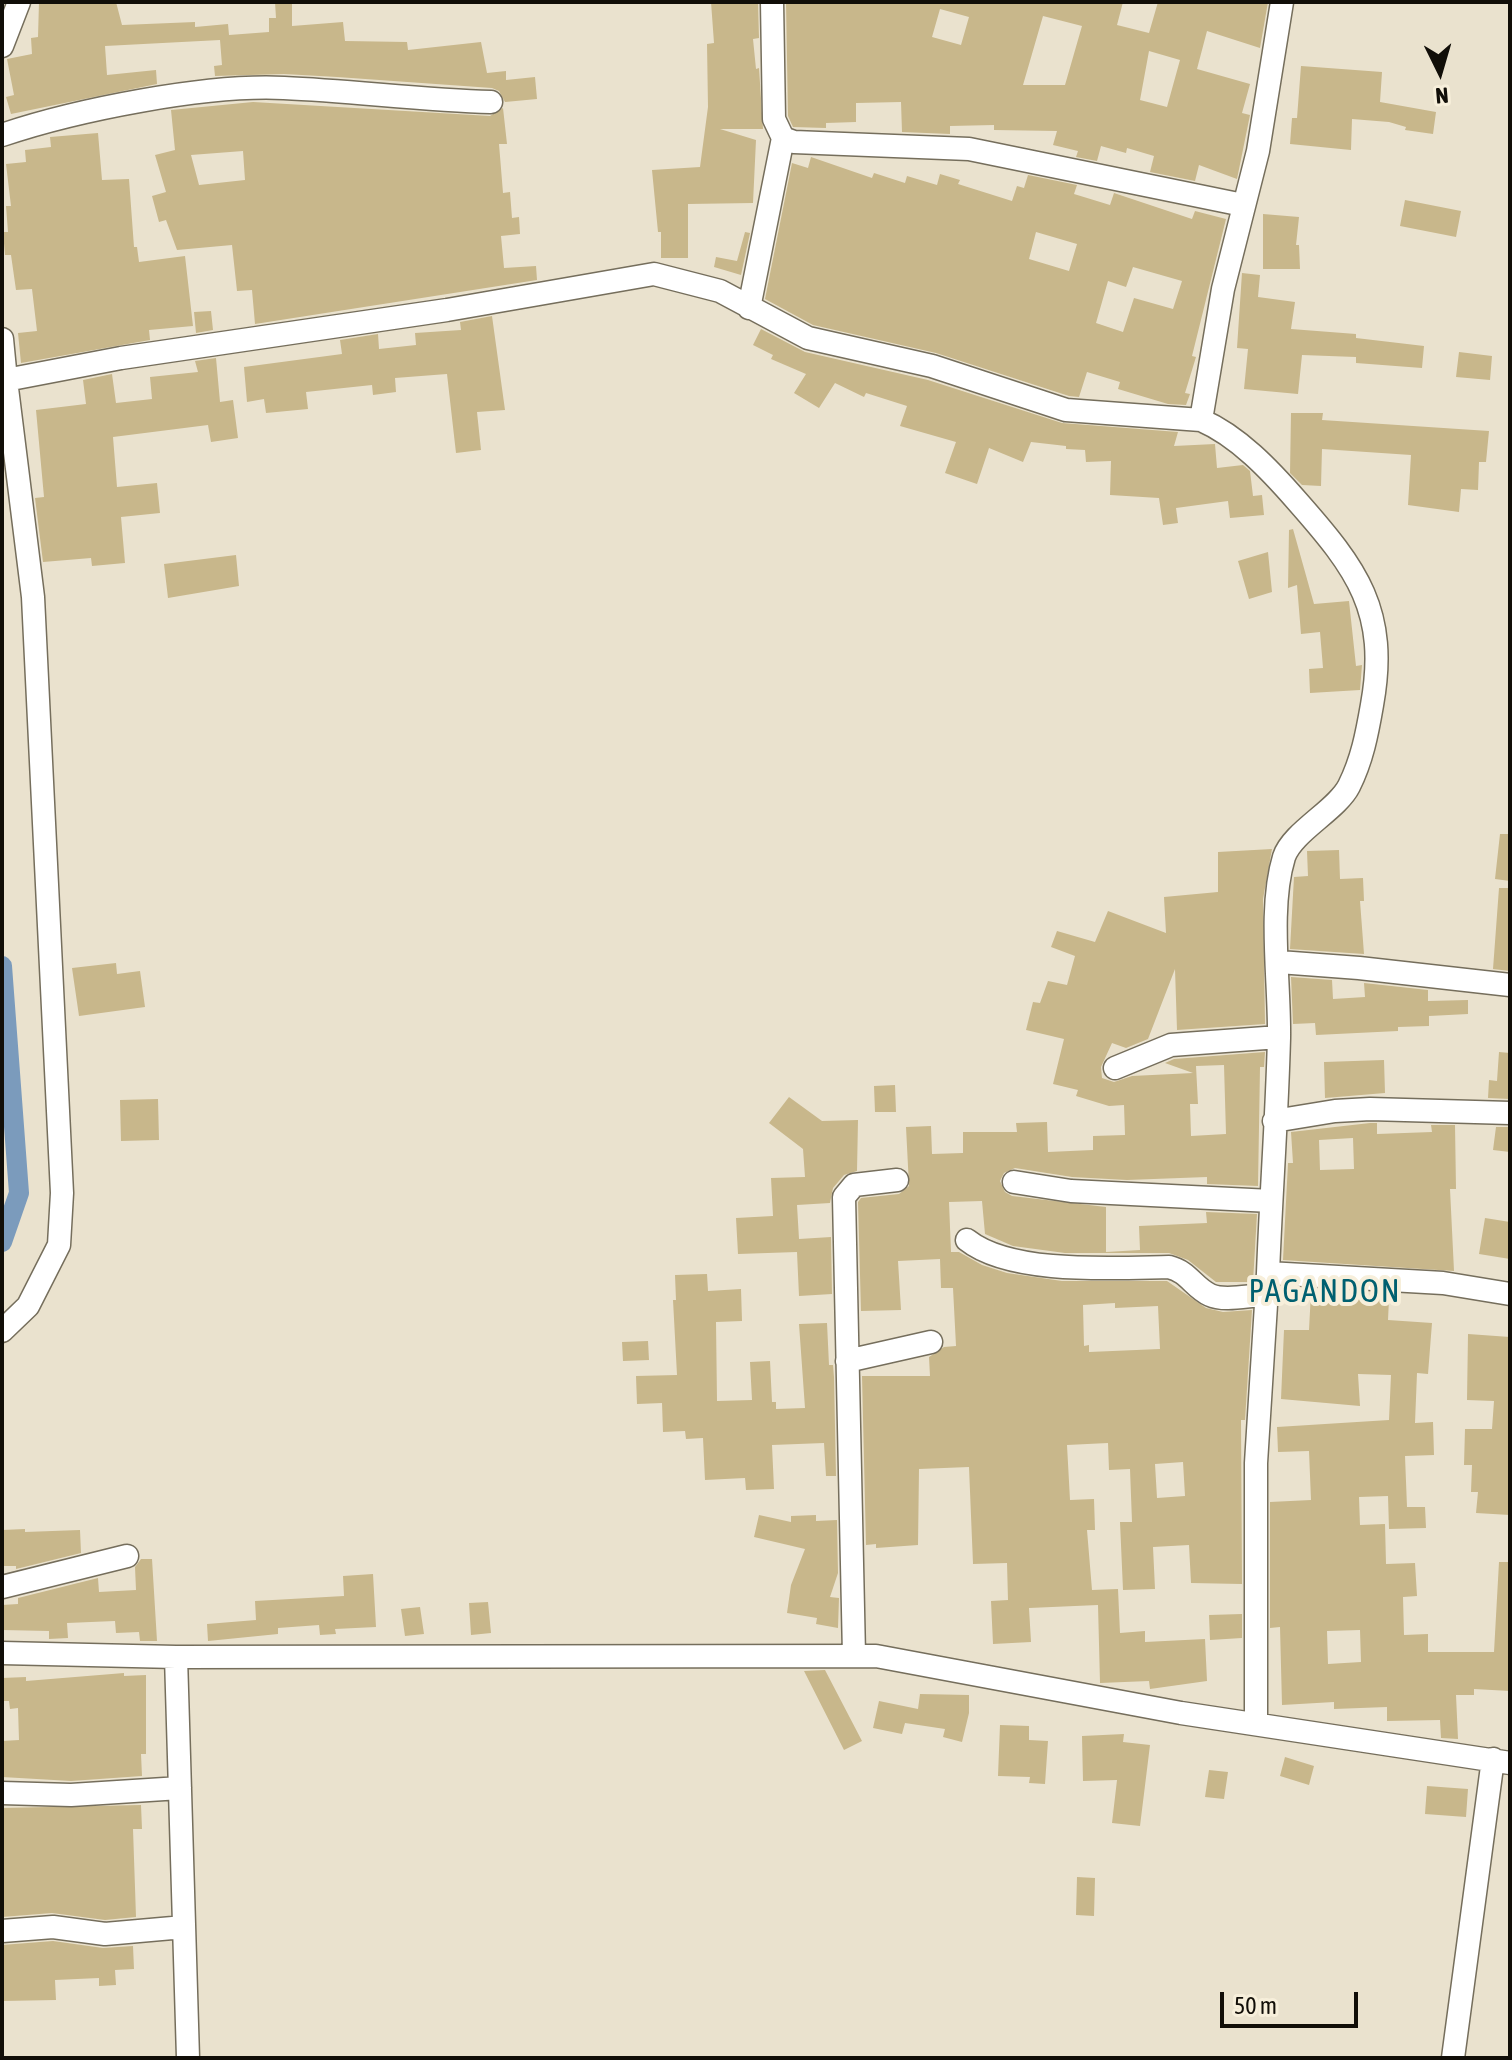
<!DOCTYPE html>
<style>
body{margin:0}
#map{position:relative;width:1512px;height:2060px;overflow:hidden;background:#eae2ce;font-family:"Asap Condensed",sans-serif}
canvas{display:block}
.frame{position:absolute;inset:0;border:4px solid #110e08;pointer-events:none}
.north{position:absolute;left:1400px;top:32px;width:80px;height:80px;-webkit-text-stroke:6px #f7efdb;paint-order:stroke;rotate:175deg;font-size:22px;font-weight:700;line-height:32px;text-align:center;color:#110e08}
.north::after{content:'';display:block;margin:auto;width:28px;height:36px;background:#110e08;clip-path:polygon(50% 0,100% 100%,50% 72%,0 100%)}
.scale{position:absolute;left:1220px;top:1992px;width:138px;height:36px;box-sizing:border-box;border:4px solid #110e08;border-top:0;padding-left:10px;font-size:24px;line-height:28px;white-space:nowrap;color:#110e08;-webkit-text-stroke:6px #f7efdb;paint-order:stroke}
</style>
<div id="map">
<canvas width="1512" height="2060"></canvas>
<div class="frame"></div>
<div class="north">N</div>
<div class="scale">50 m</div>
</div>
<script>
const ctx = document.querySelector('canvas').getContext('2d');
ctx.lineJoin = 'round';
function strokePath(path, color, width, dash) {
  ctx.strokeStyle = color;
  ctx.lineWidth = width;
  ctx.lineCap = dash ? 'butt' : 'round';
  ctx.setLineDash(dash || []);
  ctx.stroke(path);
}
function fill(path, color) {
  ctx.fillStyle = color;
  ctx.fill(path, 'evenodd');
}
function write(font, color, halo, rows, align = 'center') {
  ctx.font = font + ' "Asap Condensed",sans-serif';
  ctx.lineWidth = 8;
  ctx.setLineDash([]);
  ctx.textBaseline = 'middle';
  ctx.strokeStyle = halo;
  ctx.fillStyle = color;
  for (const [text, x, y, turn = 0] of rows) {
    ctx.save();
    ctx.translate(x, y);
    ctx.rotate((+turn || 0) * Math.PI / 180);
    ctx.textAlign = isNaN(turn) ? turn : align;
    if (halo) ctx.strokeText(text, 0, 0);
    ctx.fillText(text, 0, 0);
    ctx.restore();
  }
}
strokePath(new Path2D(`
 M2 966 19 1193 2 1242`), '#7b9bbc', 20);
fill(new Path2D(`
 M39 2H116L122 25 195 22V27L228 24 229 35 269 32V18H276L275 2H292V26L343 22 345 41 407 42 408 50 481 42 487 73 506 71V80L535 77 537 99 505 102 499 91 492 88 337 77 284 74 215 76 214 66 222 65 220 40 105 46 107 75 156 70 157 84 11 114 6 97 14 95 7 59 32 54 31 38 38 37Z
 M711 2H758L759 38 753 39 756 69 759 68 763 129H720L756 140 753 203 688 204V258H661V232H658L652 170 700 167 708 107 707 44 714 43Z
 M786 2H1123L1117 25 1149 33 1158 2H1268L1260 48 1207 31 1197 69 1250 84 1242 113 1250 115 1237 179 1199 165 1195 181 1150 172 1154 156 1127 148 1126 153 1101 146 1097 161 1076 157 1078 151 1053 145 1057 131 994 130V125L950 126V134L902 132 901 102 856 103V122L826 123V128L793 127 788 116ZM940 9 969 17 961 45 932 37ZM1043 16 1082 26 1065 85H1023ZM1149 51 1180 60 1167 107 1140 100Z
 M1301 66 1382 72 1380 102 1436 112 1433 134 1405 130 1406 127 1389 122 1352 119 1351 150 1290 144 1292 118H1297Z
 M253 102 490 116 503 108 507 144H499L503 193 510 192 512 218 519 217 520 234 501 236 504 268 536 266 537 280 255 324 252 290 237 291 232 245 177 250 166 220 159 222 152 196 166 192 155 155 175 150 171 110ZM243 151 245 180 199 185 191 155Z
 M98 133 102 180 129 179 134 247H137L139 262 185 256 193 326 149 330 150 340 21 363 18 333 37 331 32 289 16 290 11 255H5L3 232H8L6 206H11L6 164 26 162 25 150 51 147 50 137Z
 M811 157 872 178 874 173 905 183 907 176 937 185 940 174 960 180 958 184 1012 201 1017 186 1024 188 1028 175 1077 185 1074 194 1110 205 1114 193 1192 219 1195 211 1226 219 1192 356 1196 357 1185 393 1190 394 1186 405 1168 404 1118 389 1120 382 1087 372 1079 397 1069 396 936 353 813 325 765 299 792 163 808 168ZM1036 232 1077 244 1069 271 1029 259ZM1133 267 1182 281 1173 309 1134 298 1123 332 1096 323 1108 281 1126 287Z
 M1405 200 1461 211 1456 237 1400 226Z
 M1263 214 1299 217 1296 245H1299L1300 269H1263Z
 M745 232 750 233 741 275 714 267 716 257 737 261Z
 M1242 273 1260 275 1258 297 1295 302 1291 329 1356 334V338L1424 346 1422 368 1356 363V357L1302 355 1298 394 1244 389 1248 349 1237 348Z
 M211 311 213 330 196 333 194 312Z
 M492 316 505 410 477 412 481 450 456 453 447 374 395 378 396 392 373 395 372 385 306 392 308 409 266 413 264 399 247 402 244 367 342 354 340 340 378 334 379 349 416 345 415 333 461 330 460 322Z
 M761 329 805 352 928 380 1062 423 1178 432 1174 446 1215 444 1217 468 1243 465 1250 471 1253 496 1262 495 1264 515 1230 518 1228 501 1176 508 1178 523 1163 525 1159 498 1110 495 1111 461 1086 462 1085 450 1066 449V446L1031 442 1023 462 989 448 977 484 945 473 956 442 900 426 907 406 866 393 864 397 835 383 819 408 794 393 806 374 771 359 773 355 753 345Z
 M1459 352 1492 356 1490 380 1456 377Z
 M216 358 220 402 233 400 238 438 211 442 208 425 113 437 117 487 157 483 160 513 121 517 125 563 92 566 91 558 43 562 35 498 44 497 36 410 86 404 83 380 112 374 116 403 152 399 150 377 198 372 195 361Z
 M1291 413H1323L1322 420 1489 431 1486 462H1479L1478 490 1461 489 1459 512 1408 505 1411 455 1322 449 1321 486 1302 485 1290 473Z
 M1293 529 1314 604 1349 601 1356 666 1362 665 1360 690 1310 693 1309 669 1323 668 1320 632 1301 634 1297 585 1288 588 1289 530Z
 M1268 552 1272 592 1249 599 1238 561Z
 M236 555 239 586 168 598 164 564Z
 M1500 834H1510V881L1495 879Z
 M1272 849 1263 899 1265 1024 1177 1030 1175 969 1148 1039 1126 1048 1112 1043 1101 1067 1102 1078 1114 1082 1132 1076 1193 1073 1165 1063 1174 1059 1265 1052 1264 1067H1260L1258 1186 1207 1184V1177L1127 1180 1072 1177 1015 1168 1004 1173 1000 1181 1005 1192 1012 1196 1106 1207V1252L1140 1250 1139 1226 1207 1223 1206 1212 1257 1214 1253 1282H1216L1188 1260 1169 1253H1065L1013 1246 985 1234 982 1201 949 1202 951 1252H959L982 1265 1007 1273 1062 1281H1167L1206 1308 1223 1312 1252 1310 1245 1420H1241L1242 1584 1191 1583 1189 1545 1153 1547 1155 1589 1123 1590 1120 1522H1132L1130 1469 1109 1470 1108 1443 1067 1445 1070 1500 1094 1499 1095 1530H1087L1092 1590 1118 1589 1120 1633 1145 1631V1642L1205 1639 1207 1681 1150 1689 1149 1681 1100 1683 1098 1605 1029 1608 1031 1642 993 1644 991 1601 1008 1600 1007 1563 973 1564 969 1467 919 1469 918 1545 876 1548V1544L866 1545 862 1376H930L929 1357 944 1347 956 1346 953 1288H941L940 1259 898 1261 901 1310 861 1311 858 1202 861 1198 899 1194 909 1186 906 1127 931 1126 932 1154 963 1153V1132H1017L1016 1123 1047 1122 1048 1152 1093 1150V1136L1125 1135 1124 1105 1109 1106 1076 1096 1078 1090 1053 1084 1064 1039 1026 1030 1033 1002 1040 1003 1048 981 1067 985 1075 956 1051 947 1057 931 1095 942 1108 911 1166 933 1164 897 1218 892V852ZM1224 1065 1226 1134 1191 1136 1190 1104H1198L1196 1066ZM1115 1303V1308L1158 1306 1160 1349 1089 1352V1345L1084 1346 1083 1305ZM1183 1462 1185 1496 1157 1498 1155 1464Z
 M1339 850 1340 879 1363 878 1364 901H1360L1364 954 1290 949 1294 877 1308 876 1307 851Z
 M1499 888H1510V971L1493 969Z
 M116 963 117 974 140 971 145 1007 79 1016 72 968Z
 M1291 977 1332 980 1333 999 1365 997 1364 983 1428 990V1001L1468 1000V1014L1429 1016V1026L1398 1027V1031L1316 1035 1315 1023 1293 1024Z
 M1499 1052 1510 1053V1099L1488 1098 1489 1080 1497 1081Z
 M1384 1060 1385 1093 1325 1098 1324 1062Z
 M895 1085 896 1112H875L874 1086Z
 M789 1097 822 1121 858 1120 857 1171 844 1175 833 1188 830 1203 797 1205 799 1239 831 1237 832 1294 799 1296 797 1252 738 1254 736 1218 773 1216 771 1178 805 1177 803 1149 769 1123Z
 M158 1099 159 1140 121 1141 120 1100Z
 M1370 1123H1377V1134L1432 1132 1431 1125H1455L1456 1189H1450L1454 1271 1283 1260 1288 1163H1293L1291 1132ZM1353 1138 1354 1169 1320 1170 1319 1140Z
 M1496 1127H1510V1152L1493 1150Z
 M1485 1218 1510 1222V1259L1479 1254Z
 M707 1274 708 1291 741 1289 742 1321 716 1322 717 1401 752 1400 750 1362 770 1361 772 1402H776V1409L805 1408 799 1324 827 1323 829 1365H833L834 1377 836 1476H826L824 1443 772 1445 774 1489 746 1490 745 1478 705 1480 703 1438 686 1439 685 1431 663 1432 662 1403 637 1404 636 1376 677 1375 673 1300H676L675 1275Z
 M1315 1290 1366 1293V1298L1389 1299 1388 1320 1432 1323 1428 1374 1417 1373 1415 1423 1433 1422 1434 1455 1405 1456 1407 1507H1425L1426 1528 1389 1529 1388 1496 1359 1497 1360 1525 1385 1524 1386 1564 1415 1563 1417 1596 1403 1597 1404 1635 1428 1634V1652H1494L1499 1562H1510V1691L1474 1689V1695H1456L1458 1739 1441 1738 1440 1720 1387 1721V1707L1334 1709V1702L1282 1705 1280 1627 1270 1628V1502L1311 1500 1309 1451 1278 1452 1277 1427 1389 1420 1391 1375 1358 1374 1360 1406 1281 1399 1284 1330H1309L1311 1292ZM1360 1630 1361 1662 1328 1664 1327 1631Z
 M1468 1334 1510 1337V1515L1476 1513 1478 1492H1471L1472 1465H1464L1465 1429H1492L1494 1401 1467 1400Z
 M648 1341 649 1360 623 1361 622 1342Z
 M759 1515 791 1522V1516L816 1515V1521L837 1520 838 1573 830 1597 839 1598 838 1628 816 1624 817 1618 787 1613 791 1585 805 1549 754 1537Z
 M25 1529V1532L80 1530 81 1553 16 1569V1566H2V1530Z
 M141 1559H152L157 1641H140L139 1632 116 1633 115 1621 67 1623 68 1638 49 1639V1631L2 1630V1605L18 1604V1598L98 1578 99 1592 136 1590 135 1567Z
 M373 1574 376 1627 335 1629 336 1634 320 1635 319 1625 278 1628V1634L208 1641 207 1624 256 1620 255 1601 344 1596 343 1576Z
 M488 1602 491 1633 471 1635 469 1603Z
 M420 1607 424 1634 405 1636 401 1609Z
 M1242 1614V1638L1210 1640 1209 1615Z
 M825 1670 862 1741 844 1750 804 1671Z
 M124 1673V1676L146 1675V1754H141L142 1776 71 1781 2 1777V1741L19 1740 18 1708 10 1709 9 1701H2V1678L26 1677V1681Z
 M920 1694 969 1695V1713L962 1742 943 1737 945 1729 905 1723 902 1734 873 1728 879 1701 918 1709Z
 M1000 1725 1029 1726V1740L1048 1741 1045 1784 1029 1783 1030 1777 998 1776Z
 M1124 1734 1123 1742 1150 1745 1140 1826 1112 1823 1117 1780 1083 1781 1082 1736Z
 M1285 1757 1314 1766 1309 1785 1280 1776Z
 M1209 1770 1228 1772 1224 1799 1205 1797Z
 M1427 1786 1468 1789 1466 1817 1425 1814Z
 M141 1805 142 1829H133L136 1917 105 1920 52 1913 2 1917V1808Z
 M1077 1877 1095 1878 1094 1916 1076 1915Z
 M53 1941 103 1948 133 1946 134 1969 115 1970 116 1985 99 1986V1978L55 1980 56 2000 2 2001V1945Z`), '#c8b78b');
const minor = new Path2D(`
 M772 2 774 119 783 138 794 142 969 149 1243 205
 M2 46 19 2
 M2 135C76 110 206 84 284 88 353 91 422 100 491 102
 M749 308 783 138
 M2 339 6 380 121 358 447 310 654 274 720 291 808 338 932 366 1066 410 1201 420C1238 436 1270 470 1297 501 1357 569 1389 611 1372 705 1367 734 1362 760 1349 786 1337 810 1292 832 1284 857 1268 909 1280 983 1279 1038 1277 1116 1271 1195 1268 1273
 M2 381 6 380 33 597 62 1193 59 1245 28 1306 2 1331
 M1201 420 1223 289 1258 151 1282 2
 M1279 962 1359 968 1510 985
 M1115 1068 1171 1045 1279 1037
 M1274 1121 1335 1111 1370 1109 1510 1113
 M1014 1182 1071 1191 1271 1201
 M967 1240C1011 1275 1114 1268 1169 1267 1189 1272 1193 1287 1210 1295 1225 1302 1250 1295 1266 1295
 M847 1361 931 1342
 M2 1587 127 1556
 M2 1653 176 1657 876 1656 1181 1713 1510 1763
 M854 1655 844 1197 854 1185 897 1180
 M176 1657 188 2058
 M1256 1723V1463L1268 1273 1443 1283 1510 1294
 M2 1793 71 1795 180 1788
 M2 1931 53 1927 105 1934 184 1927
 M1453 2058 1493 1759`);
strokePath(minor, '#756e5c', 25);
strokePath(minor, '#fff', 22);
ctx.letterSpacing = '2px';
write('32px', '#006070', '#f7efdb', [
 ["PAGANDON",1325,1292]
]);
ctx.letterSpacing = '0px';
</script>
